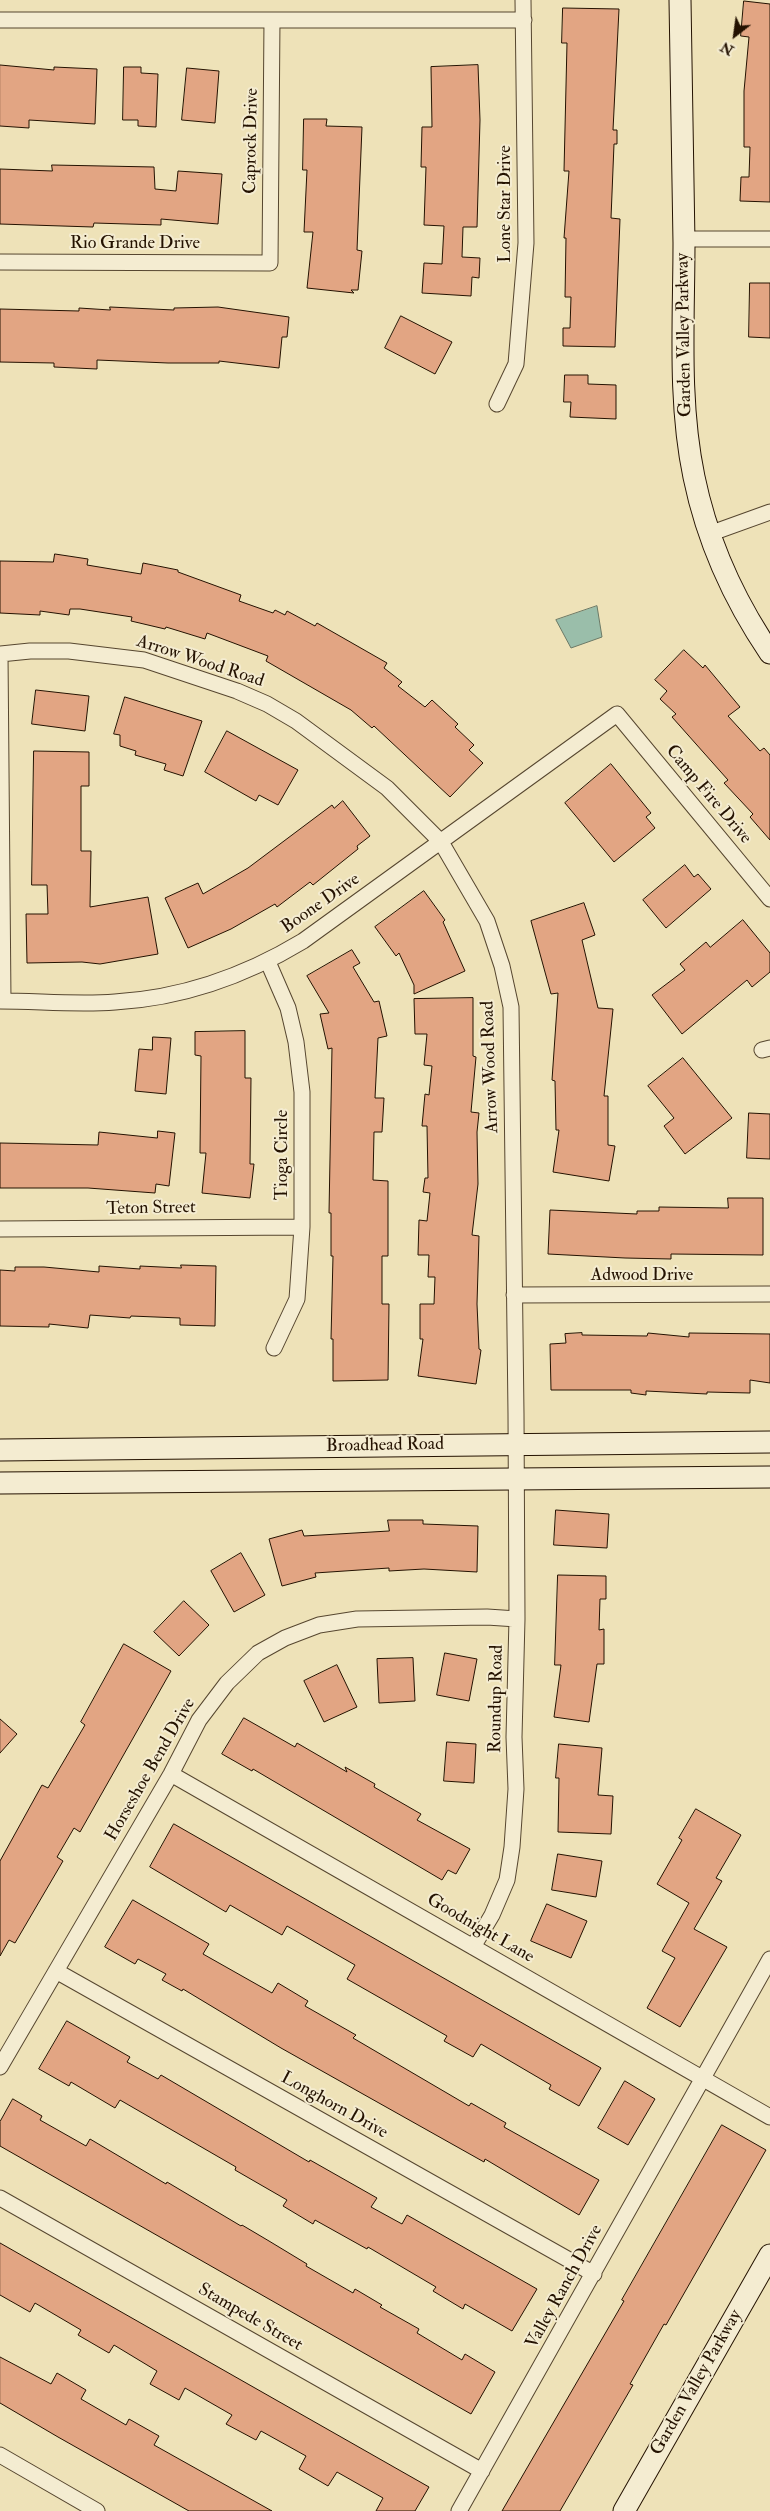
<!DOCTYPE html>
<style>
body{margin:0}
#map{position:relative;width:770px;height:2511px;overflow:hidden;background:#eee2b8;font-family:"IM FELL Double Pica",serif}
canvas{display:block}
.north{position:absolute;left:710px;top:10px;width:50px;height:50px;-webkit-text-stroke:4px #f4ecd1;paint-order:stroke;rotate:210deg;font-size:14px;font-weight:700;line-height:20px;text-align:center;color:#241201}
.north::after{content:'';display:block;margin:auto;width:18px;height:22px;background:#241201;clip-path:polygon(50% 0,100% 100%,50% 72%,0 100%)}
</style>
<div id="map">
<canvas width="770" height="2511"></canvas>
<div class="north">N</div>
</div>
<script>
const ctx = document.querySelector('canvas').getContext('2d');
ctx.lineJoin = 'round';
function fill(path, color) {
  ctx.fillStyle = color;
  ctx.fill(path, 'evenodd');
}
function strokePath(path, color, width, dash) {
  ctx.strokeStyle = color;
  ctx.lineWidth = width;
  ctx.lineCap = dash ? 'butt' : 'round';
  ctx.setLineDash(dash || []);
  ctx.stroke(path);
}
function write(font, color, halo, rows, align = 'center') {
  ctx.font = font + ' "IM FELL Double Pica",serif';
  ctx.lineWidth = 4;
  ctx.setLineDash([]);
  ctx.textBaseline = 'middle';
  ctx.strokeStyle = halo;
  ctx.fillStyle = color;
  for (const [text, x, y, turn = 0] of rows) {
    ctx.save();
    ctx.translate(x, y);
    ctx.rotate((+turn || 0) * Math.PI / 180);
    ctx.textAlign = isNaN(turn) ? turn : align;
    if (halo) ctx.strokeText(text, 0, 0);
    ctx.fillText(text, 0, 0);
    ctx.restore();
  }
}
const water = new Path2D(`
 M597 606 602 637 571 648 556 620Z`);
fill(water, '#9abeaa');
strokePath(water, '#6b7966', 1);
const building = new Path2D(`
 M744 1 770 4V202L740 201 741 177H749L750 147H744V91L749 37 741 36Z
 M563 8 619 9 613 130H617V144H614L611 218 620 219 615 347 563 346V328H570L571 297H565L566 238H564L569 171H564L567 43H562Z
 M0 65 54 70V67L97 69 95 124 29 120V128L0 126Z
 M478 65 480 120 477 227H463L462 257 480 258 479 278 472 277 471 296 422 293 424 263 442 264 444 226 424 225 426 167H421L422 127H432L431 67Z
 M124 67H141V73L158 74 156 127 138 126V120H123Z
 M187 68 219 71 215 123 182 120Z
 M304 119H327L326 126 362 127 357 250 362 251 358 290H351L354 293 307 288 313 232H304L307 170H303Z
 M52 165 154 167 155 189 176 191 178 171 222 174 218 224 161 219V225L94 223 93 227 0 224V169L52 171Z
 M750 283H770V338L749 337Z
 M110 307 174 310V308L218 307 289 317 287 337H282L279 368 219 361V363H168L97 360V369L54 367V363L0 362V309L79 311V308L110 310Z
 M401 316 452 342 435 374 385 348Z
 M565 375H588V384L616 385V419L570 417 571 402H564Z
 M55 554 88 559 87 565 141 574 143 563 178 570V572L241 595 239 601 273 613 275 610 285 615 287 611 315 626 317 623 387 663 384 668 402 682 398 686 425 707 432 700 458 724 455 727 474 745 469 750 483 763 450 797 374 726 372 728 351 710 266 661 268 656 207 633 205 639 166 627 165 629 131 621 132 617 80 609H70L69 615 40 611V615L0 613V561L53 562Z
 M684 650 703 668 705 665 740 707 728 716 760 751 764 748 770 755V840L750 817 753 814 724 783 728 780 672 717 676 714 660 699 667 691 655 680Z
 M36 690 89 696 85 731 32 724Z
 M125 697 202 721 183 776 164 770 166 764 135 755 136 751 120 746V735L114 734Z
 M227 731 298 770 278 805 259 795 256 801 205 772Z
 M34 751 89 752V786H81V851H91L90 907 148 897 158 954 100 964 82 962 27 963 26 914H48L47 885H32Z
 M611 764 651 813 646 817 655 828 614 862 565 803Z
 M343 801 370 836 357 846 358 849 313 885 310 882 277 907 275 904 231 929 188 948 165 898 198 883 203 894 248 868 332 805 334 808Z
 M685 865 694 877 698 874 711 889 666 928 643 900Z
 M424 891 445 920 443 922 465 971 414 994V985L399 953 396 956 375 927Z
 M584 903 595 935 582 940 598 1008 613 1009 604 1096H608V1145L615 1146 609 1181 553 1172 559 1130H556L555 1081 552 1080 558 993 551 994 531 921Z
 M743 920 770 953V972L752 987 747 980 682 1034 652 995 685 970 680 964 706 942 710 947Z
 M352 950 360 963 353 967 374 1002 379 1001 387 1036 378 1038 375 1098H384L382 1132H374L373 1180 388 1181V1256H382V1304H389L388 1380 333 1381V1339H331L333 1256H331V1213H329L332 1048 328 1049 320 1014 329 1013 307 976Z
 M473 998V1056L476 1057 471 1112 479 1113 477 1132 478 1184 472 1235 479 1236 477 1304 479 1349 481 1350 476 1384 418 1376 423 1339H420V1304H434L435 1277H428L429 1255H418L419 1220 427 1221 430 1193 423 1192 425 1178H428L427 1126H422L425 1094 429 1095 432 1066 424 1065 427 1034H415L414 999Z
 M245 1031V1078H251L250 1164H254L250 1198 202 1193 206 1153H200L201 1056 195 1055V1032Z
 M153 1037 171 1038 166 1094 135 1091 139 1049 152 1050Z
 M683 1058 732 1118 685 1154 664 1126 674 1118 648 1086Z
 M749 1113 770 1114V1159L747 1158Z
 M158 1131 175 1133 169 1186 156 1184 155 1193 88 1188H0V1143L98 1145 99 1132 157 1138Z
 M728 1198H763V1255L671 1254V1259L625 1258 548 1254 550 1210 637 1214V1211H659V1207L728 1208Z
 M181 1265 216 1266 215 1326 180 1325V1318L131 1316 130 1318 90 1315 88 1328 49 1324V1327L0 1326V1270L15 1271V1267H44L99 1272V1266L140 1269V1266L181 1268Z
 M582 1333V1335L647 1336 648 1333 689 1337V1333L770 1334V1383L750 1380V1393L707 1392V1394L646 1391V1395L631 1393V1390H551L550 1344 566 1343 565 1334Z
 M556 1510 609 1514 607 1548 554 1545Z
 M388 1520H423V1524L478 1526 477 1572 424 1569 389 1571V1568L315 1573 316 1577 282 1586 269 1539 302 1530 304 1536 389 1531Z
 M241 1553 265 1595 234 1612 211 1571Z
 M558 1575 606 1576V1599H600L599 1630 604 1629V1664H597L589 1722 554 1717 561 1665H555Z
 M184 1601 209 1625 179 1656 154 1632Z
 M124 1644 171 1671 80 1832 74 1828 57 1857 63 1861 15 1943 9 1940 0 1956V1861L42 1785 48 1788 85 1725 81 1722Z
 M445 1653 477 1659 469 1701 437 1695Z
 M413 1658 415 1701 379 1703 377 1659Z
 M337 1665 357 1707 324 1722 304 1681Z
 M244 1718 295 1747 297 1743 347 1772 345 1767 375 1784 374 1787 421 1814 417 1820 470 1849 456 1874 448 1870 442 1880 253 1769 252 1771 222 1754Z
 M0 1719 17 1734 0 1753Z
 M447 1742 476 1744 474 1783 444 1781Z
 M559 1744 602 1748 598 1795 613 1796 611 1834 558 1832 559 1778H556Z
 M696 1809 741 1835 716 1878 722 1881 694 1929 727 1947 680 2027 647 2008 675 1958 662 1951 689 1903 657 1884 682 1840 679 1838Z
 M174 1824 601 2068 579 2106 549 2089 551 2085 481 2044 473 2057 444 2041 447 2036 347 1979 355 1965 287 1926 282 1935 230 1905 226 1912 150 1867Z
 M558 1854 602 1861 596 1897 552 1890Z
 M133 1900 209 1944 203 1954 272 1993 278 1983 308 2001 305 2006 356 2035 353 2038 469 2106 471 2103 506 2123 504 2127 599 2180 579 2215 485 2159 484 2162 281 2048 183 1989 182 1991 162 1980 166 1974 138 1959 135 1964 105 1947Z
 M547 1904 587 1921 571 1958 531 1941Z
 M67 2021 130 2057 127 2062 158 2079 161 2075 309 2162 310 2160 377 2198 371 2207 402 2224 407 2215 537 2289 512 2331 465 2304 463 2309 433 2291 436 2287 368 2247 367 2249 315 2220 313 2224 283 2206 287 2200 235 2170 236 2167 120 2100 115 2108 71 2082 69 2086 39 2069Z
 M625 2081 655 2099 628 2145 598 2128Z
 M13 2099 42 2116 40 2120 86 2146 90 2139 166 2184 167 2182 241 2226 242 2225 269 2241 307 2264 306 2266 353 2293 355 2289 382 2305 380 2307 419 2329 417 2333 462 2360 465 2354 495 2372 471 2414 0 2146V2122Z
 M722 2125 766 2150 666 2325 664 2324 630 2384 633 2385 560 2511H502L624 2301 622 2300Z
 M0 2243 429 2487 415 2511H376L383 2498 337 2472 328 2486 299 2469 306 2456 261 2431 256 2440 226 2424 232 2415 185 2388 179 2400 150 2384 157 2371 114 2345 109 2353 78 2335 81 2330 35 2303 30 2312 0 2295Z
 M0 2357 51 2384 57 2373 86 2390 81 2399 126 2425 129 2419 159 2436 154 2445 272 2511H189L58 2437 0 2403Z`);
fill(building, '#e2a583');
strokePath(building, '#241201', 1);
const street = new Path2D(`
 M0 20H524
 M684 239H770
 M0 262 270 263 272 20
 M497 404 516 364 526 243 523 0
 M709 534 770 512
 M0 654 30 651H69L144 660 237 691 267 704 296 721 387 788 441 842 487 921 502 966 511 1007 516 1414 517 1619 514 1737 516 1789 512 1847 507 1880 492 1915 473 1947
 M0 654 3 1001
 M268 962 288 1008 296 1042 302 1092V1227L297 1299 274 1348
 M0 1001C38 1001 77 1005 115 1002 183 998 245 976 303 941L617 714 770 899
 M762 1050 770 1048
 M0 1229 302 1227
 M514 1295 770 1294
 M171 1774 770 2117
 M56 1971 594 2274
 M0 2067 171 1774 199 1720 227 1683 258 1653 285 1638 319 1625 357 1619 487 1617 517 1619
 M0 2198 482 2471
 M0 2455 97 2511
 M459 2511 770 1959`);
const secondary = new Path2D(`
 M680 0C681 81 683 162 684 243 684 320 678 401 694 477 707 540 734 600 770 653
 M0 1450 770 1442
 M0 1483 770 1477
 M624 2511 770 2255`);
strokePath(street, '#56462f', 17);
strokePath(secondary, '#241201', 23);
strokePath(street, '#f4ecd1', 15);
strokePath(secondary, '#f4ecd1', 21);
write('18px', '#241201', '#f4ecd1', [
 ["Caprock Drive",252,141,-89],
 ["Lone Star Drive",506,204,-90],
 ["Rio Grande Drive",135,244],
 ["Garden Valley Parkway",685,335,-91],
 ["Arrow Wood Road",200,662,18],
 ["Camp Fire Drive",708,795,50],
 ["Boone Drive",321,904,-35],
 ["Arrow Wood Road",491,1067,-92],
 ["Tioga Circle",283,1155,-90],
 ["Teton Street",151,1209,-1],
 ["Adwood Drive",642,1276],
 ["Broadhead Road",385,1446,-1],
 ["Roundup Road",497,1699,-89],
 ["Horseshoe Bend Drive",151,1770,-60],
 ["Goodnight Lane",480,1929,30],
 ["Longhorn Drive",334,2106,29],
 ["Valley Ranch Drive",565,2287,-61],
 ["Stampede Street",250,2318,30],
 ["Garden Valley Parkway",697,2383,-60]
]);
</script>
